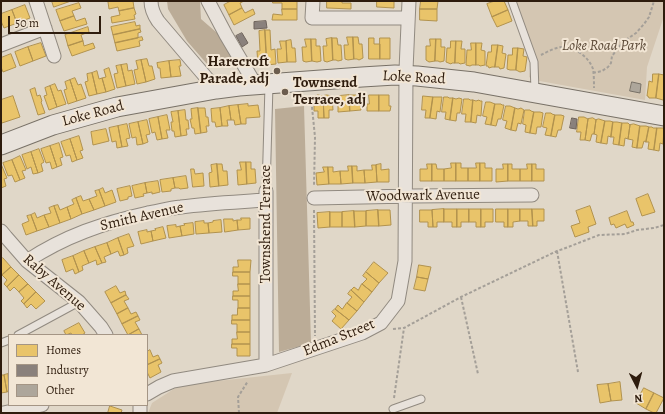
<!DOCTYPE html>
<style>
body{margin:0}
#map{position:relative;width:665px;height:414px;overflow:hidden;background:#e0d7c8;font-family:Alegreya,serif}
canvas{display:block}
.frame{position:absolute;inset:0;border:2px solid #2e1c0d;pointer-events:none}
.legend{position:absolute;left:8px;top:334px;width:140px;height:72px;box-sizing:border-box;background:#f2e6d5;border:1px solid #a49585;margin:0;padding:5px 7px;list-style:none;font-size:12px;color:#2e1c0d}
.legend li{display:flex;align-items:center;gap:8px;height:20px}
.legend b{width:20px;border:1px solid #a49585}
.north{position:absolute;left:617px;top:366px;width:40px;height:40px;-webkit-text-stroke:3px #f2e6d5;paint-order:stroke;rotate:174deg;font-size:11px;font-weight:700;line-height:16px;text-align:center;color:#2e1c0d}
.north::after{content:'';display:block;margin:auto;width:14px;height:18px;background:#2e1c0d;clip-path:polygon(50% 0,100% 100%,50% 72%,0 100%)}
.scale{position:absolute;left:8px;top:16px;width:93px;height:18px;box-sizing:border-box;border:2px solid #2e1c0d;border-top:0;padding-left:5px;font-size:12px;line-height:14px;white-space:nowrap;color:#2e1c0d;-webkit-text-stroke:3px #f2e6d5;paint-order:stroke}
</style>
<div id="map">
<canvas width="665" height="414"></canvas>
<div class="frame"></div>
<ul class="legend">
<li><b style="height:11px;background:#e9c46a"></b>Homes</li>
<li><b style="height:11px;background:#8a817c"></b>Industry</li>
<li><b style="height:11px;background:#ada69b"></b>Other</li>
</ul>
<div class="north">N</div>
<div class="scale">50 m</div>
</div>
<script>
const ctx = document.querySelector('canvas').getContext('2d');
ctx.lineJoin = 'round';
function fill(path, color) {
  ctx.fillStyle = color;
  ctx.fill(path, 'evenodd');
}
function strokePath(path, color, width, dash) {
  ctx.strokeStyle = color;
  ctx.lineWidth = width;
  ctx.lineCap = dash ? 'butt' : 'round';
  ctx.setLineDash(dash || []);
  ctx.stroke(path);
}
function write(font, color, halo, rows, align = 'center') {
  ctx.font = font + ' Alegreya,serif';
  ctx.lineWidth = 4;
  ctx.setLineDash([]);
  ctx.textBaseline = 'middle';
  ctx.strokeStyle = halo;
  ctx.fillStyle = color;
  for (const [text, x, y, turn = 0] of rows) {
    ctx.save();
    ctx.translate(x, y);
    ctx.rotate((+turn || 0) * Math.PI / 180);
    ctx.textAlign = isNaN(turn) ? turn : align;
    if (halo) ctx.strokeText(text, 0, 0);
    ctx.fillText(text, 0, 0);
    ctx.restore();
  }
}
fill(new Path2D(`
 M510 1H664V16L647 67 645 100 534 80 529 77 532 61Z
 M292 373 277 413H148L152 403 180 385Z`), '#d4c6b2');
fill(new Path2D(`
 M167 1H200L201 19 224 39 233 59 207 64 187 41 168 9Z
 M304 106 311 343 279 352 275 109Z`), '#bbac97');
const homes = new Path2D(`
 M52 1H71L54 7Z
 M114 1H133L134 8 119 11 118 7 109 9 108 2Z
 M231 1H244L240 3 242 8 229 15 224 5Z
 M273 1H297V9H282V3H273Z
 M327 1H342V3H351V9L327 8Z
 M377 1H394V8L377 7Z
 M421 1H438L437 9H420Z
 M495 1H504L508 10 492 17 487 4Z
 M79 3 81 8 72 11 74 16 60 21 56 10Z
 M25 5 30 18 17 23 12 10Z
 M134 8 136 14 134 15 135 19 112 23 111 17 120 15 119 11Z
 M242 8 245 13 253 9 255 14 234 25 229 15Z
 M282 9H297V20H272L273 14 282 15Z
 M420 9H437V21L420 20Z
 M12 10 17 23 4 28 1 21V14Z
 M508 10 512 21 497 27 492 17Z
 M74 16 76 21 85 18 87 24 64 31 60 21Z
 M135 22 136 26 140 25V29L113 35 111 27Z
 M88 27 89 32 81 35 83 41 68 46 65 35Z
 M140 29 141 32 138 33V38L115 43 113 35Z
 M265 30H270L271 50 275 49 276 64 267 65Z
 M265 30 267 65H258L257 51H260L259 31Z
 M142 37 143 40 139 41 140 46 117 51 115 43Z
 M347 37H353L354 59 348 60 345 59 344 45H348Z
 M353 37H358L359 44H362L363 58 359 60 357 59H354Z
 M332 38 333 60 327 62 324 61 323 46H327L326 39Z
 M332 38H337L338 45H341L342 60 338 61 336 60H333Z
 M369 38H374V44H380V59H369Z
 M380 38H390V59H380Z
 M305 39H311L312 61 306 62 303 61 302 47H306Z
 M311 39H316V46H320L321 61 317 62 312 61Z
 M430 39H436L435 61 429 62 426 60V46H430Z
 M436 39H441V47H445L444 61 440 62 438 61H435Z
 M291 40 292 48H295L296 62H287L286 41Z
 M83 41 84 46 93 43 95 48 72 56 68 46Z
 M280 41H286L287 62 278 63 277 49H281Z
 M451 41H456L455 63H452L451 64 446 62 447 48H450Z
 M456 41H462L461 49H465V63L460 64 459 63H455Z
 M41 43 46 56 33 61 28 47Z
 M471 43H476V65H472L470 66 466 65 467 50H471Z
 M476 43H482L481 50 485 51V65L480 66 479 65H476Z
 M492 45H498L495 67H492L489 68 488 66H486L488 52H491Z
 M498 45 503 46 502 53 506 54 504 68 500 69 499 67H495Z
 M28 47 33 61 20 66 15 52Z
 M513 48H518L516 70H510L507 69 508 55H512Z
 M518 48 524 49 523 56 527 57 525 71 520 72 516 70Z
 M11 54 16 67 3 72 1 67V58Z
 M147 59 149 66H152L155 79 146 82 141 60Z
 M141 60 146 82 137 84 134 70 138 69 136 61Z
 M180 60 181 66H179L181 76 171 77 169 61Z
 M169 61 171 77 161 78 160 68H158L157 63Z
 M127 64 128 71 132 70 135 84 126 86 121 65Z
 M121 65 126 86 117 88 114 74 118 73 116 66Z
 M109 68 115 89 106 92 102 78 106 77 104 70Z
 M97 71 99 79 102 78 106 92 97 94 92 73Z
 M92 73 97 94 89 96 85 82 88 81 87 74Z
 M653 74H659L656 98H649L648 96H647L649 81 652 82Z
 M659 74 664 75V99L663 100 656 98Z
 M75 78 78 85 81 84 86 98 77 101 70 80Z
 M70 80 77 101 68 104 64 90 67 89 65 82Z
 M55 84 58 91 61 90 66 104 57 107 50 86Z
 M50 86 57 107 49 110 44 96 47 95 45 88Z
 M35 88 37 96 40 95 42 101 41 102 45 113 38 115 30 90Z
 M318 95 323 96 324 118H318V111H314V97Z
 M327 95 332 96 333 110H329V118H324L323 96Z
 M349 95 350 111 338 112V105L339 106V96Z
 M349 95H359V105H361V110L350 111Z
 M369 95H379V111H367V104H369Z
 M379 95H389V106H391L390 111H379Z
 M13 96 20 117 2 123 1 120V100Z
 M423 96 433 97 430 118H425L426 110H422Z
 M433 97H442L440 112 437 111 436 119 430 118Z
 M444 97H448L449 98H453L450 120 445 119 446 112H442Z
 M453 98 456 99 459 98 462 99 460 113H457L456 121 450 120Z
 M464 99H469L470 100H473L471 122H465L466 114H462Z
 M473 100 476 101 479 100 480 101H482L481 116 477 115 476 123 471 122Z
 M486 102H490L495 104 491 125 485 124 487 117 483 116Z
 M248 104V106L258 105 260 117 246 118V124H241L238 105Z
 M495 104H501L502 105H504L501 119H498L496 126 491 125Z
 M238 105 241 124 235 125 234 120H231L229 106Z
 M229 106 231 120H227L228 126H222L220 108Z
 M506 106H510L515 108 511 130 505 128 507 121 503 120Z
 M198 108H205L206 117H208L209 126H206L207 132 201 133Z
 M198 108 201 133 195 134 194 128H192L190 119H192L191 109Z
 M220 108 222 126 216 127 215 122H212L211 109Z
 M515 108 518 109 521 108 524 110 521 124 518 123 516 131 511 130Z
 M185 110 186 120H188L189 129H186L187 135 181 136 178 111Z
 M525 110H530L531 111 534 112 530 133 525 132 526 125 523 124Z
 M178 111 181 136 175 137 174 131H172L171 122H173L171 112Z
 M534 112H540L543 113 541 127H537L536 134 530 133Z
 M546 113H551L552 114 555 115 551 136 545 135 547 128 543 127Z
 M167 115 170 130H166L168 138 162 139 158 117Z
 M555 115H561L564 116 561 130H558L556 137 551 136Z
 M158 117 162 139 157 140 155 132 152 133 149 119Z
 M579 117H584L588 119 585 140H580L581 132H577Z
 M593 118 596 120 594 134H592L590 141 585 140 588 119Z
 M599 119 605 121 601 143 596 142 597 135 594 134 596 120Z
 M147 120 150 134 146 135 148 142 143 144 138 122Z
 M605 121H610L613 122 611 137 608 136 607 144 601 143Z
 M138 122 143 144 137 145 136 137 132 138 129 124Z
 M613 122H617L622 123 619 145 613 144 614 137H611Z
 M622 123H628L630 125 628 139 625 138 624 146 619 145Z
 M127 124 130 138 126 139 128 146 122 147 118 126Z
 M634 124 640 126 637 148 632 147 633 140 628 139 630 125Z
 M118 126 122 147 117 148 116 141 112 142 109 128Z
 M640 126H646L649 127 646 142 644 141 642 148H637Z
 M649 127H652L653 128H657L654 150 648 149 649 142H646Z
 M657 128H663L664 129 663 144 660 143 659 151 654 150Z
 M106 129 109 141 93 145 91 132Z
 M79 136 83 150 80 151 83 158 77 160 70 139Z
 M70 139 77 160 72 162 70 155 66 156 61 142Z
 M59 143 63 157 60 158 62 165 57 167 50 146Z
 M50 146 57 167 52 169 50 162 46 163 41 149Z
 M39 149 44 162 41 164 43 171 38 173 31 152Z
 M31 152 38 173 33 174 31 167 27 169 22 155Z
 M20 156 26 170 22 171 25 178 20 180 12 160Z
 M12 160 20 180 15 182 12 175 8 176 3 163Z
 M240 162H246L247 184 238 185 237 170H241Z
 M246 162H251V169H255L256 183 247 184Z
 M451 163H456V181H444V169L451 168Z
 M456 163H461V168H468V181H456Z
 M476 163H480V181H468V168H476Z
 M480 163H485V168H492V181H480Z
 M1 164 7 178 4 179 6 186 1 188Z
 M217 164H222L223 171H227L228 185 219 186Z
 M217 164 219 186 210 187 209 173 212 172 211 165Z
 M381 164V170L389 169V182H377L376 165Z
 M427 164H432V181H420V169H427Z
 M432 164H436L437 169H444V181H432Z
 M503 164H508V181L496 182V169H503Z
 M508 164H512V169H520V181H508Z
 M527 164H532V181H520V169H527Z
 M532 164H536V169H544V181H532Z
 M372 165H376L377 182 365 183 364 170H372Z
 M348 166H352L353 183 341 184 340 171H348Z
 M352 166H357V171L364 170 365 183H353Z
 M323 167H328L329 184 317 185 316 173 324 172Z
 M328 167H333V172L340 171 341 184H329Z
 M191 169H194L195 174 203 173 204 186 193 187Z
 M186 176 188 188 180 189 179 188H175L173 178Z
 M173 178 175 188 171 189V191L162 192 160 180Z
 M158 181 160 192 152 194V192L147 193 145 183Z
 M145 183 147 193 143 194 144 196 135 198 132 186Z
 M130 186 132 196 128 197V199L120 201 117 189Z
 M103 188 105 193 112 190 116 202 105 206 99 190Z
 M99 190 105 206 94 210 89 199 97 196 95 191Z
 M648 194 655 212 642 216 636 199Z
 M81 196 83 201 89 199 94 210 82 214 76 198Z
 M76 198 82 214 71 219 67 207 74 204 72 200Z
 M58 205 60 210 67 207 71 219 60 223 54 206Z
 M54 206 60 223 49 227 44 215 51 213 49 208Z
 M590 206 596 224 588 227 589 232 575 237 571 226 580 223 576 211Z
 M444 209V222H437V227H433L432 210Z
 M444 209H457V227H452V222H444Z
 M457 209H469V222H461V227H457Z
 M469 209H481V227H476V222H469Z
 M481 209H493V222H485V227H481Z
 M496 209H508V227H504V222H496Z
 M508 209H520V221L513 222V227H508Z
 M520 209H532L533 226H528V221H520Z
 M532 209H544V221H537V226H533Z
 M378 210 379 226H366V211Z
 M378 210H390L391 225 379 226Z
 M420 210H432L433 227H428V222H420Z
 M354 211H366V226L355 227Z
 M354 211 355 227H342V212Z
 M627 211 631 222H633L634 225 627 228 625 224 616 228 614 224 611 225 609 218Z
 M330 212V227L318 228 317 213Z
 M330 212H342V227H330Z
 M35 213 37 218 44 215 49 227 37 231 31 215Z
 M31 215 37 231 26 235 22 224 29 221 27 216Z
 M241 218H250V229L238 230 237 220H241Z
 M224 219H233V221L237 220 238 230 225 232Z
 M221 220 222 232 209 233 208 223 213 222V221Z
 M204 221V223H208L209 233 196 234 195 222Z
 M193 223 194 234 182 236 180 226 185 225 184 224Z
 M176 225V227L180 226 182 236 169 238 167 226Z
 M163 227 166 238 153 241 151 231 156 230 155 229Z
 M147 230V232L151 231 153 241 141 244 138 232Z
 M129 234 134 246 127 248 128 253 124 255 118 238Z
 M118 238 124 255 120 256 118 251 111 254 107 243Z
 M107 243 111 254 104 257 106 262 102 263 95 247Z
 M95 247 102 263 97 265 96 260 89 263 84 251Z
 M84 251 89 263 82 266 83 270 79 272 73 256Z
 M73 256 79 272 75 274 73 269 66 272 62 260Z
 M3 258 11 267 2 275 1 274V259Z
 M238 260H251L250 272H233V267H238Z
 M374 262 388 273 379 283 366 272Z
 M419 265 431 267 428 279 417 277Z
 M11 267 19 275 7 287 4 284 7 280 2 275Z
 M233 272H250V284H238V276H233Z
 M366 272 379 283 372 292 362 284 367 279 363 276Z
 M19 275 28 284 19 292 14 287 10 291 7 287Z
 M417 277 428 279 425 291 414 289Z
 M28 284 36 292 24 304 21 301 24 298 19 292Z
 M238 284H250V296H233V291H238Z
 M362 284 372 292 364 302 351 290 354 287 358 290Z
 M116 286 120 293 125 291 126 295 111 303 105 292Z
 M351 290 364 302 357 311 347 303 352 297 348 294Z
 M36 292 45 301 36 309 31 304 27 308 24 304Z
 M126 295 129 299 124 301 128 308 117 314 111 303Z
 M233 296H250V308H238V300H233Z
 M347 303 357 311 349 320 335 309 338 305 342 309Z
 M128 308 131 314 136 312 138 316 122 324 117 314Z
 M238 308H250V320H232V315H237Z
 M335 309 349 320 341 329 332 321 336 316 332 312Z
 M138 316 140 320 135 322 139 329 128 335 122 324Z
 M232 320H250V332H237V324H232Z
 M79 323 85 333 82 335H72L71 333 66 335 64 331Z
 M139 329 142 335H128Z
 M237 332H250V344H232V339H237Z
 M232 344H250V356H237V348H232Z
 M150 350 153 357 158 355 160 359 147 365V352Z
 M160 359 162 363 158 365 161 372 150 378 147 372V365Z
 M8 374 9 391 7 392 4 375Z
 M1 375H4L7 392 1 393Z
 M620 382 622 400 611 401 608 384Z
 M608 384 611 401 600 403 597 385Z
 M644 388 654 393 646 409 636 403Z
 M654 393 664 398 656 413H654L646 409Z
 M110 406 122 410 121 413H108Z`);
fill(homes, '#e9c46a');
strokePath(homes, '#b1924e', 1);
const industry = new Path2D(`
 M266 21 267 28 254 29V22Z
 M242 33 248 43 242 47 236 36Z
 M572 118 577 119 576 129 570 128Z`);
fill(industry, '#8a817c');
strokePath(industry, '#6e635b', 1);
const building = new Path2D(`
 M632 82 641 84 640 93 630 91Z`);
fill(building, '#ada69b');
strokePath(building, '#787167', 1);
const lane = new Path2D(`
 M512 1 534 62 535 92
 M266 191 269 85
 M18 335 79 302
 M1 343 9 340
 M393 409 421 399`);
const street = new Path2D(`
 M36 1 54 56
 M151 1C151 9 154 15 158 21L216 89
 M208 1 226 35 255 84
 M313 1 312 18H408
 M1 45 45 28
 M314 198 412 196 532 195
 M1 231 6 237 27 261 79 302 101 327 106 335
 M27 261C65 236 103 223 148 213 159 211 170 208 181 207 209 203 238 202 266 200
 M266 365V191
 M147 394 159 387 173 381 266 365 362 333 381 323 398 301 405 261 406 70 409 1
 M140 405V413
 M3 413 42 405`);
const secondary = new Path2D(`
 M1 145 53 125 117 107 216 89 239 86 362 77 395 75 417 76 474 82 664 116`);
strokePath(lane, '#918a80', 9);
strokePath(street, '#918a80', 15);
strokePath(secondary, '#787167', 21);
strokePath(new Path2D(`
 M541 55C547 52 554 48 561 47 574 46 589 57 593 69 594 75 594 82 594 88
 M593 73 602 71 608 67 611 63 612 56 623 42 636 33 644 24 649 17 654 1
 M311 97 315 137 314 186
 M314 210 315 336
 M557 251 578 372
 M461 297 478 374
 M393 329 404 328 461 297 557 251 563 249 599 235 625 234 637 230 654 228 664 225
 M394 398 404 328
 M239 413 238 397 248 381`), '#a49f98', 2, [3, 2]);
strokePath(lane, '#e8e2db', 7);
strokePath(street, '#e8e2db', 13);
strokePath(secondary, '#e8e2db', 19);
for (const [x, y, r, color] of [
 [277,71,4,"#6c5d4e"],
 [285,92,4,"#6c5d4e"]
]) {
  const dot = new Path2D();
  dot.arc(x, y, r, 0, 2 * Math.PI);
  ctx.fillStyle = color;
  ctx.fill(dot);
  strokePath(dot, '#f2e6d5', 1.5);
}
write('italic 15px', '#5d4b39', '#f2e6d5', [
 ["Loke Road Park",604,46]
]);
write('bold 15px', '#2e1c0d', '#f2e6d5', [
 ["Harecroft",269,62],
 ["Parade, adj",269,79],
 ["Townsend",293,83,"left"],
 ["Terrace, adj",293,100,"left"]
], 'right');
write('15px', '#2e1c0d', '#f2e6d5', [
 ["Loke Road",414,78,3],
 ["Loke Road",93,114,-15],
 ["Woodwark Avenue",423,196,-1],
 ["Smith Avenue",142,217,-13],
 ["Townshend Terrace",266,224,-90],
 ["Raby Avenue",54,283,41],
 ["Edma Street",339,338,-22]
]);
</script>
